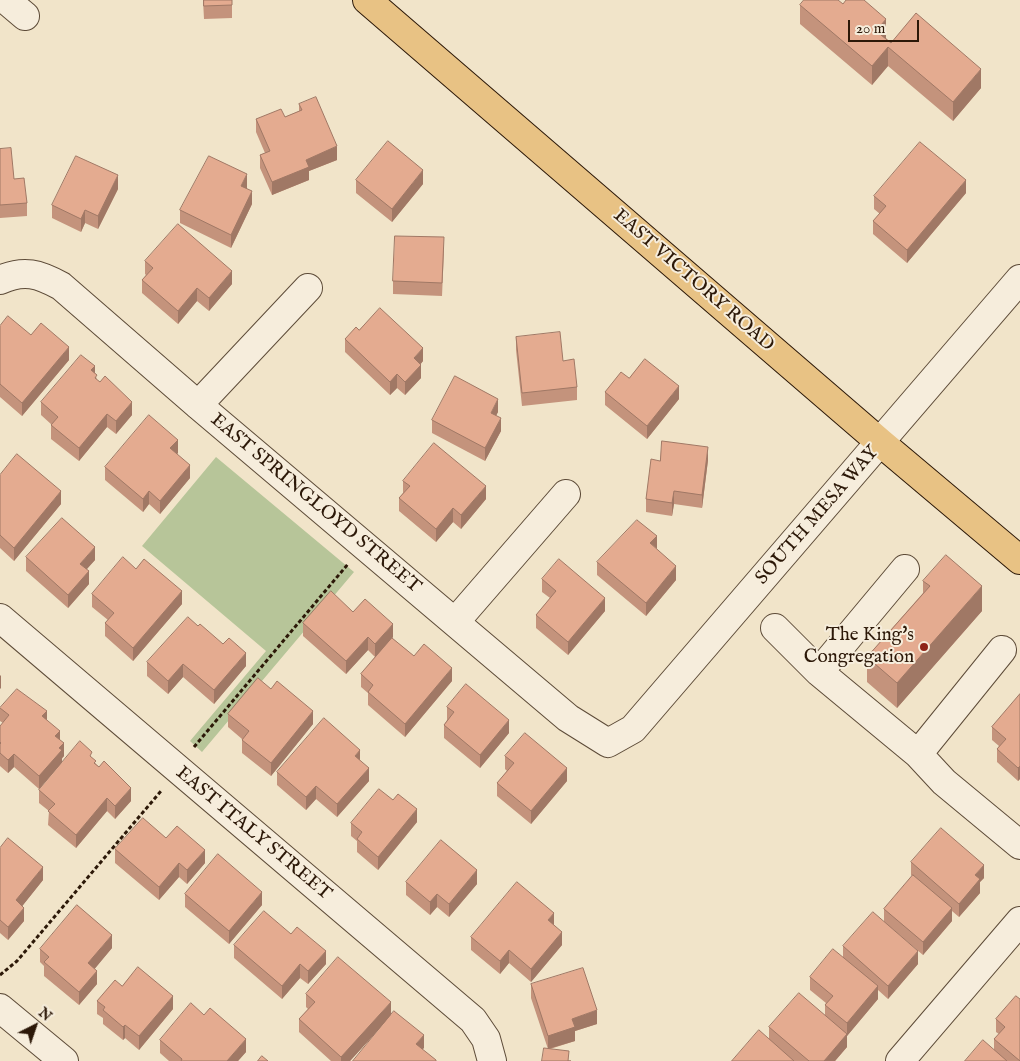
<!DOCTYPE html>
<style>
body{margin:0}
#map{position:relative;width:1020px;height:1061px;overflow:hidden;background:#f1e4c9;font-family:"IM FELL English",serif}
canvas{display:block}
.north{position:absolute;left:10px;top:1001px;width:50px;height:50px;-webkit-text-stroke:4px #f6eddc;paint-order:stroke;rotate:41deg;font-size:14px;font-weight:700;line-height:20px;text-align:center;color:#2c1808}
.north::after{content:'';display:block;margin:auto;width:18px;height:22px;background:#2c1808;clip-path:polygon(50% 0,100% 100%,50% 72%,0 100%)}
.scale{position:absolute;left:848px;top:20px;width:71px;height:22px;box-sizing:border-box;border:2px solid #2c1808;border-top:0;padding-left:6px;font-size:15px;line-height:18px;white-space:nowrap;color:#2c1808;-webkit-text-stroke:4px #f6eddc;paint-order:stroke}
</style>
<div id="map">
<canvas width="1020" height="1061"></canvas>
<div class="north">N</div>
<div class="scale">20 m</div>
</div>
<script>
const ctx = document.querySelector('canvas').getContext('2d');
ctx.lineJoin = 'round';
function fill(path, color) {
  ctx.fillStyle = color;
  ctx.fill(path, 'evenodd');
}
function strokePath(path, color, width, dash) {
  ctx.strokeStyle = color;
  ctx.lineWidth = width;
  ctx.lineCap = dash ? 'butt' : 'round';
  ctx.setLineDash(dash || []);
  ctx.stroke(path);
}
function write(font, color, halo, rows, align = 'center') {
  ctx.font = font + ' "IM FELL English",serif';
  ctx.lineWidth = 4;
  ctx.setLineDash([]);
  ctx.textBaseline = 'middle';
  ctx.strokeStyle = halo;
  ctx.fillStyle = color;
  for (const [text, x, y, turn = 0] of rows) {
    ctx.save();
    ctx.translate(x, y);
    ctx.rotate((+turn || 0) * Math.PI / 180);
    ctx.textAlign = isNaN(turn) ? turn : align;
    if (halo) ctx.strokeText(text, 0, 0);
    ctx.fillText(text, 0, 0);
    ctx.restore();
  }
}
fill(new Path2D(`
 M216 457 354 572 202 752 190 741 266 651 142 546Z`), '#b7c599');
const minor = new Path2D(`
 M6 0 25 16
 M0 280C24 269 39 274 61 286L198 405 568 718 608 743 633 729 1020 279
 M198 405 308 288
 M0 618 473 1020 486 1039 492 1061
 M455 622 566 494
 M775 628 819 672 918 754 944 782 1020 845
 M819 672 905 569
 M918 754 1002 650
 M0 1008 64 1061
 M900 1061 1020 921`);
const major = new Path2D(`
 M367 0 881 443 1020 560`);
strokePath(minor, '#5d4b38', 30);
strokePath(major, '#2c1808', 30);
strokePath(new Path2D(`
 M194 747 348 564
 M0 975 17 961 161 791`), '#2c1808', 3, [4, 2.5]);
strokePath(minor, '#f6eddc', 28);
strokePath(major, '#e8c284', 28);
fill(new Path2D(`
 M203 0H232V18L204 19Z
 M800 5 886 38 891 43 981 88 953 121 888 66 872 85 800 24Z
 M299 104 337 160 309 171V180L272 195 260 168V155L265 153 256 132V119L285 117 299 111Z
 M0 149 14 179 27 203V216L0 218Z
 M356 180 423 184 392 222 356 193Z
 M246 188 252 204 231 248 180 223V210L247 188Z
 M118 189 98 229 85 223 81 232 52 218V205Z
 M966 193 907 263 873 234V221L880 214 874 209V196Z
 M444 250 442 296 393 294V281Z
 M145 261 232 284 209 311 197 301 178 324 142 293V280L146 275 145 274Z
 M0 326 31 335 69 360 22 416 0 397Z
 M359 330 423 361 420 365 421 378 405 395 397 388 390 395 345 352V339Z
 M516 337 577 387V400L522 406 516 350Z
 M95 373 97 380 132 415 116 434 107 427 79 461 51 439V425H52L41 415V402Z
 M629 378 679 399 647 439 605 405V392Z
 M498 412 496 415 501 431 485 461 432 433V420Z
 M178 453 177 454 190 478 160 514 149 504 143 512 105 480V467Z
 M708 460 702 508 674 504 672 516 646 512V499L660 461Z
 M0 475 61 504 14 561 0 548Z
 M403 481 486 499 461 529 453 522 436 542 399 511V498L403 493Z
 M26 557 95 560 86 569 89 584 68 608 26 571Z
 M597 562 676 580 646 616 597 575Z
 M136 569 182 604 133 661 105 636V623L108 620 92 607V594Z
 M542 579 605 611 568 655 536 628V615L550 598 542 592Z
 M923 581 982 611 897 708 867 682V657L923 593Z
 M353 612 393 637 392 638 414 656 452 681 405 737 368 705V693L361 687V674L375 657 368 650 346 674 303 636V623Z
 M147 662 246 666 214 704 183 677 168 694 147 676Z
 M1020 694V779L1018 781 997 762V749L999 746 992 740V727Z
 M447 707 509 733 480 768 444 738V725L447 720Z
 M0 708 47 720 60 740 64 756 39 789 14 767 8 773 0 766V727L3 723 0 721Z
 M228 714 313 724 271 776 242 753V739L228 727Z
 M505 756 567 781 531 824 497 796V783L507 771 505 769Z
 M92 758 96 764 131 801 115 819 107 811 76 848 48 825 49 811 39 803V790Z
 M360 760 369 781 337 817 316 799 306 810 277 785V772Z
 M393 800 417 822 378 870 357 852V841L351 836V823Z
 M166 838 205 863 187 884 179 877 159 900 115 863V849Z
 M0 848 43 880 22 906 24 921 8 940 0 933Z
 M911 862 984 878 980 882V893L959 917 952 911V921L923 955 884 922V909L912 876 911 875Z
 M406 882 477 884 449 917 437 907 430 915 406 895Z
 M185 894 262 905 229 944 185 907Z
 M554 925 562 945 531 982 509 963 500 974 471 950V937Z
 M234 945 326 964 308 984 300 978 282 999 234 958Z
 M843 946 918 964 888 999 878 990V999L847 1036V1047L835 1061H732L769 1039V1027L825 1015V1005L826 1003 810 990V977L843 957Z
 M112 948 94 969 97 984 79 1005 44 976V966L40 962V949Z
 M531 984 597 1024 575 1031V1041L550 1049 542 1061 548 1049 531 998Z
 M122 986 173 1009 139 1050 125 1038 123 1040 103 1024V1018L97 1014V1001Z
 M306 994 391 1016 350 1061H331L299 1032V1019L308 1009 306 1007Z
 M1016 996 1020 1061H965L994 1050V1039L999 1034 996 1032V1019Z
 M160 1040 246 1052 238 1061H169L160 1053Z`), '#c4937c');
fill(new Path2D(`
 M886 19V38L876 50V31Z
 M888 47V66L872 85V66Z
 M981 69V88L953 121V102Z
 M337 146V160L309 171V180L272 195V182L306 160Z
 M423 170V184L392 222V209Z
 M247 174V188L241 199V186Z
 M118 175V189L98 229V216Z
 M966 180V193L907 263V250Z
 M252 191V204L231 248V235Z
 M85 210V223L81 232V219Z
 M232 271V284L209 311V298Z
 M197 288V301L178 324V311Z
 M69 347V360L22 416V403Z
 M423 348V361L414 372V358Z
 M421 365V378L405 395V382Z
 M95 366V379L91 370Z
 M397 374V388L390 395V382Z
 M679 386V399L647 439V426Z
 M498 399V412L491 426V413Z
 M132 402V415L116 434V421Z
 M107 414V427L79 461V448Z
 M501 418V431L485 461V448Z
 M178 440V453L170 461V448Z
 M708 447V460L702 508V495Z
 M190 465V478L160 514V501Z
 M486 486V499L461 529V515Z
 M61 491V504L14 561V548Z
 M149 491V504L143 512V499Z
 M674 491V504L672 516V503Z
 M453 508V522L436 542V529Z
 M657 536V549L650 543Z
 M95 547V560L80 577V564Z
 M676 566V580L646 616V603Z
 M89 571V584L68 608V595Z
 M982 586V611L897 708V683Z
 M182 591V604L133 661V648Z
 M605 598V611L568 655V642Z
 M393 624V637L375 657V644Z
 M368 637V650L346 674V661Z
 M246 653V666L214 704V690Z
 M183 664V677L168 694V681Z
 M452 668V681L405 737V724Z
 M1 675V688L0 689V676Z
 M47 711V724L42 716Z
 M313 711V724L271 776V763Z
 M509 720V733L480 768V755Z
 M60 731V744L55 736Z
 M64 743V756L62 758V763L39 789V776L59 748Z
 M360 750V763L355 756Z
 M14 754V767L8 773V760Z
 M1020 766V779L1018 781V768Z
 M369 768V781L337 817V804Z
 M567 768V781L531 824V811Z
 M316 786V799L306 810V797Z
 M131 788V801L115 819V806Z
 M107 798V811L76 848V835Z
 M417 809V822L378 870V857Z
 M205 850V863L187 884V870Z
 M179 863V877L159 900V887Z
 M984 865V878L980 882V893L959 917V904L975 875Z
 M43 867V880L16 914V900Z
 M477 870V884L449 917V904Z
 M262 892V905L229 944V931Z
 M437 894V907L430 915V902Z
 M24 908V921L8 940V927Z
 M952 908V921L923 955V942Z
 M554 913V927L548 920Z
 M562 932V945L531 982V969Z
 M112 935V948L88 977V963Z
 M509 950V963L500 974V961Z
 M326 951V964L308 984V971Z
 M918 951V964L888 999V986Z
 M300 964V978L282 999V986Z
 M97 971V984L79 1005V992Z
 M878 986V999L847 1036V1047L835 1061H824L847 1034V1023Z
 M173 996V1009L139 1050V1036Z
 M391 1002V1016L350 1061H341V1057Z
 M597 1010V1024L575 1031V1041L548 1049V1036L572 1019Z
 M125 1025V1038L123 1040V1027Z
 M424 1035V1048L416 1057V1044Z
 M246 1039V1052L238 1061H227Z`), '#a07865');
const building = new Path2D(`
 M204 0H232V5L204 6Z
 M804 0H838L843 4 846 0H864L886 19 876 31 891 43 916 13 981 69 953 102 888 47 872 66 800 5Z
 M316 97 337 146 306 160 309 167 272 182 260 155 270 151 256 119 281 109 285 117 302 110 299 104Z
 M388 141 423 170 392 209 356 180Z
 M920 142 966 180 907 250 873 221 886 206 874 196Z
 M11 148 14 179 24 178 27 203 0 205V149Z
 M76 156 118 175 98 216 85 210 81 219 52 205Z
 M209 156 247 174 241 186 252 191 231 235 180 210Z
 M178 224 232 271 209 298 197 288 178 311 142 280 153 268 145 261Z
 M395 236 444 237 442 283 393 281Z
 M380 308 423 348 414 358 421 365 405 382 397 374 390 382 345 339 356 327 359 330Z
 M8 316 31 335 41 323 69 347 22 403 0 384V326Z
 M560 332 563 361 574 359 577 387 522 393 516 337Z
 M81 355 95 366 91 370 97 375 95 378 100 382 105 376 132 402 116 421 107 414 79 448 51 425 58 417 41 402Z
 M645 359 679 386 647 426 605 392 621 372 629 378Z
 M455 376 498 399 491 413 501 418 485 448 432 420Z
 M149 415 178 440 170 448 190 465 160 501 149 491 143 499 105 467Z
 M662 441 708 447 702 495 674 491 672 503 646 499 651 459 660 461Z
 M434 443 486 486 461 515 453 508 436 529 399 498 410 486 403 481Z
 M17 454 61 491 14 548 0 535V475Z
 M62 518 95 547 80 564 89 571 68 595 26 557Z
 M637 520 657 536 650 543 676 566 646 603 597 562Z
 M946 555 982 586 897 683 867 657 930 586 923 581Z
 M123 557 136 569 144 559 182 591 133 648 105 623 114 613 92 594Z
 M559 559 605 598 568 642 536 615 556 591 542 579Z
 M331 591 353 612 365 599 393 624 375 644 368 637 346 661 303 623Z
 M188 617 198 626 200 624 223 644 229 638 246 653 214 690 183 664 168 681 147 662Z
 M392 638 414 656 424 644 452 668 405 724 368 692 373 685 361 674Z
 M258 678 271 689 277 681 313 711 271 763 242 740 249 731 228 714Z
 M466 684 509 720 480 755 444 725 454 712 447 707Z
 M17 689 47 711 42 716 60 731 55 736 64 743 59 748 62 750 39 776 14 754 8 760 0 753V744L1 743 0 742V726L9 715 0 708Z
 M1020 694V766L1018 768 997 749 1006 739 992 727Z
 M324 718 360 750 355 756 369 768 337 804 316 786 306 797 277 772Z
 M525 733 567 768 531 811 497 783 514 763 505 756Z
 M80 741 92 752 90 756 96 761 94 763 99 767 104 761 131 788 115 806 107 798 76 835 48 811 55 804 39 790Z
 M379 789 393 800 398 794 417 809 378 857 357 839 362 832 351 823Z
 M143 818 166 838 177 826 205 850 187 870 179 863 159 887 115 849Z
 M941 828 984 865 975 875 980 879 959 904 911 862Z
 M8 838 43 867 16 900 24 908 8 927 0 920V848Z
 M441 840 477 870 449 904 437 894 430 902 406 882Z
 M218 854 262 892 229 931 185 894Z
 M913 875 952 908 923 942 884 909Z
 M517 882 554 913 548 920 562 932 531 969 509 950 500 961 471 937Z
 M77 905 112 935 88 963 97 971 79 992 44 962 49 957 40 949Z
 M264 911 291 934 297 927 326 951 308 971 300 964 282 986 234 945Z
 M873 912 918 951 888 986 843 946Z
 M833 949 878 986 847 1023 825 1005 833 996 810 977Z
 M338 957 391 1002 341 1057 299 1019 315 1002 306 994Z
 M138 967 173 996 139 1036 125 1025 123 1027 103 1010 105 1007 97 1001 115 980 122 986Z
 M583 968 597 1010 572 1019 575 1027 548 1036 531 984Z
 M799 993 847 1034 824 1061H809L769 1027Z
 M1016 996 1020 999V1061L994 1039 1005 1027 996 1019Z
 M191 1003 204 1015 210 1008 246 1039 227 1061H181L182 1059 160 1040Z
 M394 1011 424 1035 416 1044 436 1060V1061H353Z
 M759 1030 794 1061H732Z
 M983 1040 1007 1061H965Z
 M544 1048 569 1051 568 1061H571H542Z
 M262 1056 268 1061H258Z`);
fill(building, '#e4ab90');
strokePath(building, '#a07865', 1);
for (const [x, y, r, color] of [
 [924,647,5,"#8f2418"]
]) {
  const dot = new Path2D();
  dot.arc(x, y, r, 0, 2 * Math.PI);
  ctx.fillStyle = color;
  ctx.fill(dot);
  strokePath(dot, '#f6eddc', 2);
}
write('19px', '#2c1808', '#f6eddc', [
 ["EAST VICTORY ROAD",693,281,41],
 ["EAST SPRINGLOYD STREET",315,504,40],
 ["SOUTH MESA WAY",818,516,-49],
 ["EAST ITALY STREET",253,834,40]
]);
write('19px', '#2c1808', '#f6eddc', [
 ["The King's",914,636],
 ["Congregation",914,658]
], 'right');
</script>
